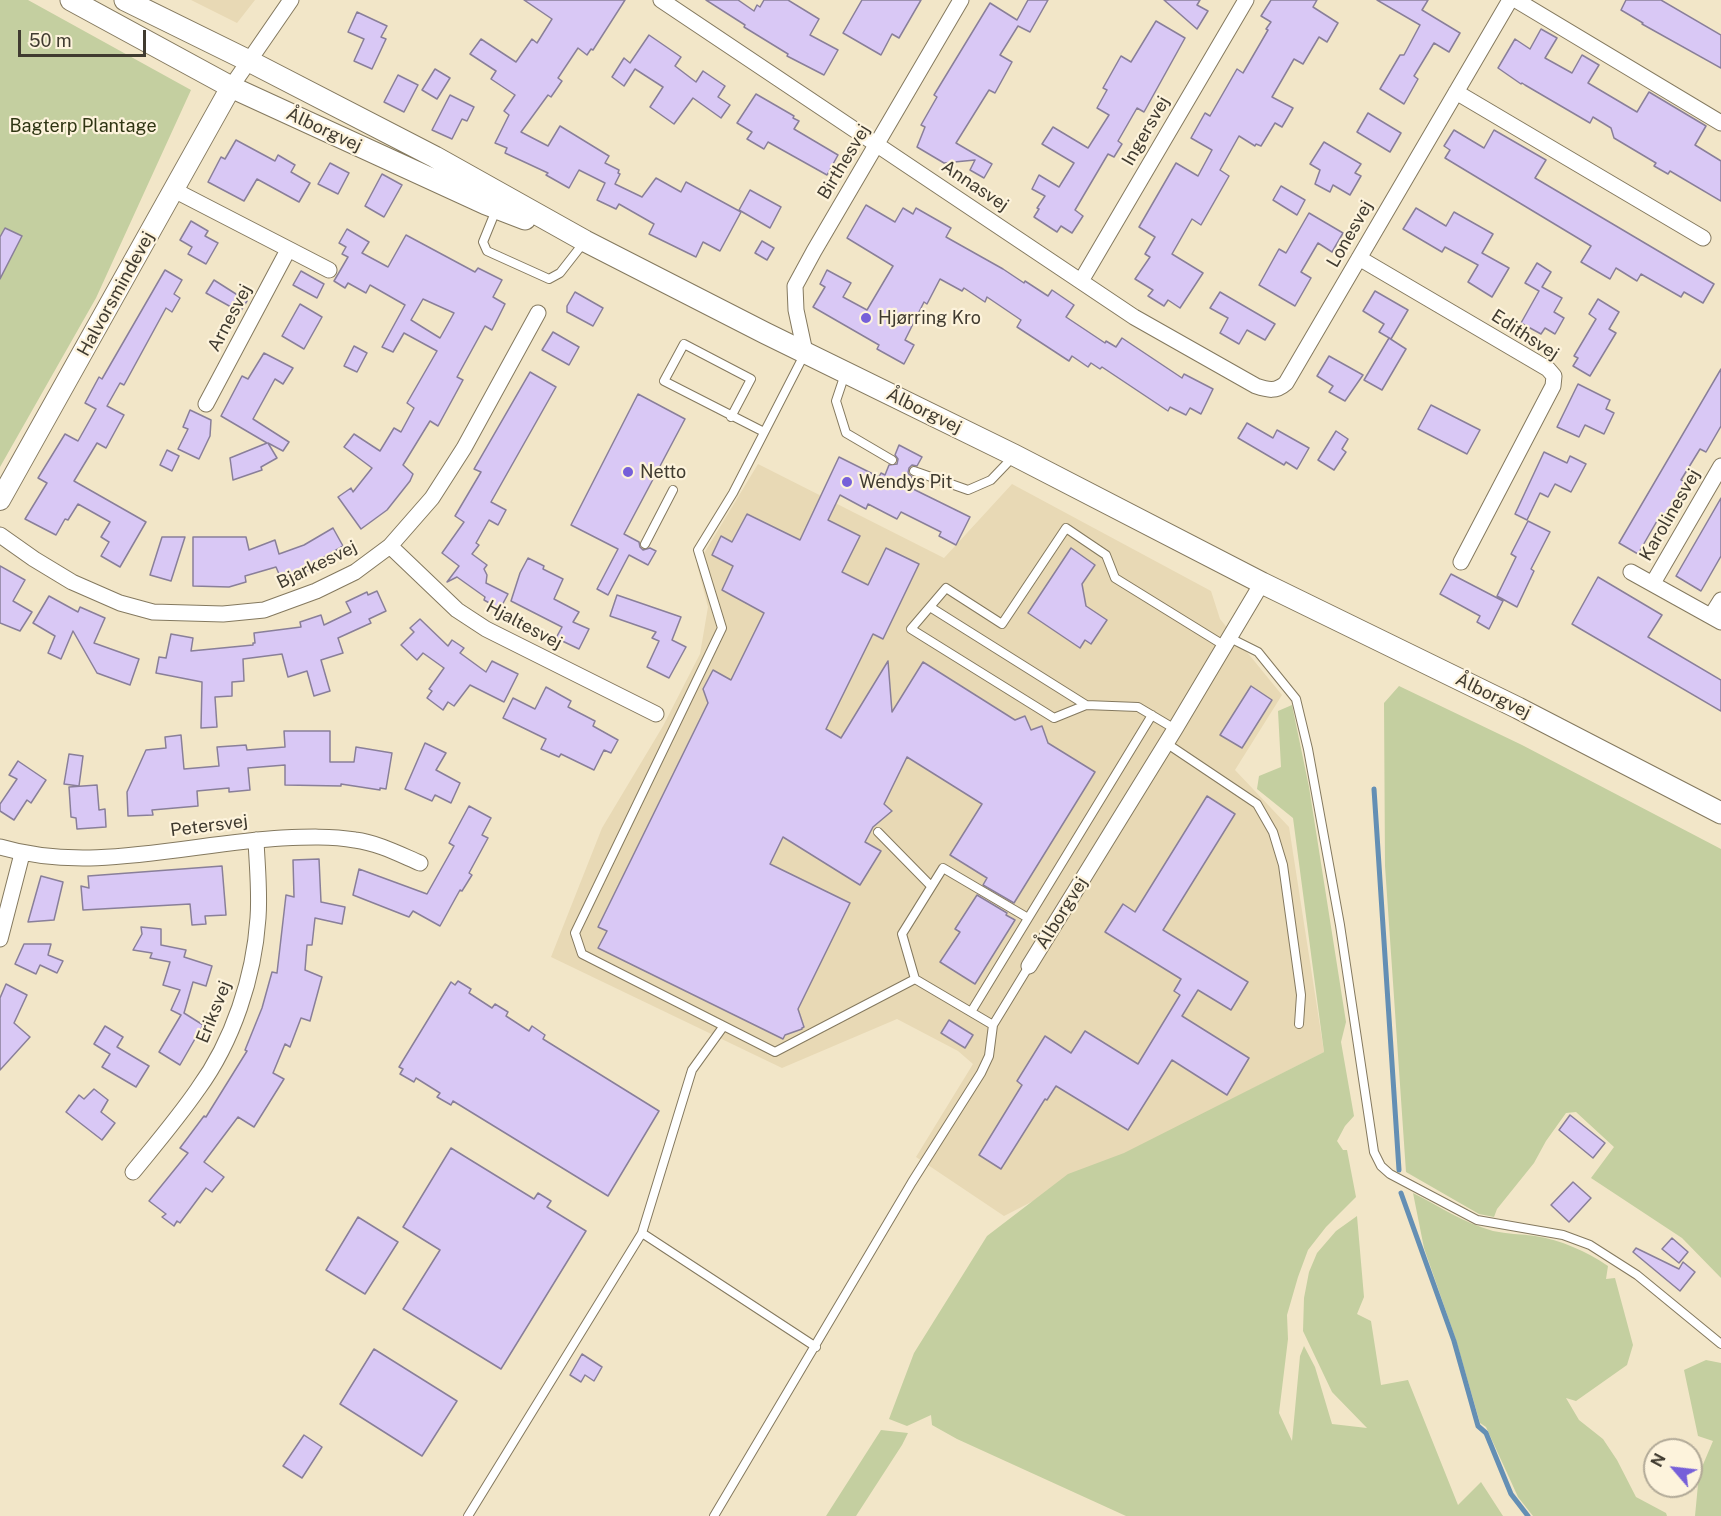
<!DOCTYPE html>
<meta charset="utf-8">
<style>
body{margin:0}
#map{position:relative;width:1721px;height:1516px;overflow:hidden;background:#f2e6c8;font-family:"Public Sans",sans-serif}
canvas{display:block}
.north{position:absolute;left:1643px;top:1438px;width:60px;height:60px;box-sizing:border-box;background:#fdf3dc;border:2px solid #b1a997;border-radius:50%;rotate:298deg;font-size:16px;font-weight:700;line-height:24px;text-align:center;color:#403b30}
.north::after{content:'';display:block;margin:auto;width:21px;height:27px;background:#765fd9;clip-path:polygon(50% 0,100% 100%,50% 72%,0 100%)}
.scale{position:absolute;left:18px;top:30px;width:128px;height:27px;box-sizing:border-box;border:3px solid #403b30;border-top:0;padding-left:8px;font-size:18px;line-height:21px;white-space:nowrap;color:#403b30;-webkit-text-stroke:4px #fdf3dc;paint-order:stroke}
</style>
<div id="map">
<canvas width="1721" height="1516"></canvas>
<div class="north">N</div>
<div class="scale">50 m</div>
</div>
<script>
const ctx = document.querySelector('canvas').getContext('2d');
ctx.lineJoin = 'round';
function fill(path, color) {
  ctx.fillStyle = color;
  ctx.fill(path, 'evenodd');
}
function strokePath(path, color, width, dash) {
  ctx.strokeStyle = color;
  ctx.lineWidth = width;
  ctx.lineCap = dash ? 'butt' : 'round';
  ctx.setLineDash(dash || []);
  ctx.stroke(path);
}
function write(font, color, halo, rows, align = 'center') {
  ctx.font = font + ' "Public Sans",sans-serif';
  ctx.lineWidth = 4.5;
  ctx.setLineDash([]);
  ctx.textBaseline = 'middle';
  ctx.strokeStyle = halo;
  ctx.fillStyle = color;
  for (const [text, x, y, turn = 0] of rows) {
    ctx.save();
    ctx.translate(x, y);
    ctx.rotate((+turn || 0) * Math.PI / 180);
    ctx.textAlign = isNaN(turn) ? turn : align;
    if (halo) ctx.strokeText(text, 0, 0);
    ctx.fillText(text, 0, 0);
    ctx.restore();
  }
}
fill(new Path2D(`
 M191 0H255L237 23Z
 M758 464 944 558 1012 484 1211 591 1220 619 1282 695 1235 770 1289 827 1324 1052 1004 1216 916 1157 973 1064 958 1051 897 1019 782 1068 551 957 602 828 663 726 700 654 708 607 697 565Z`), '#e8d9b5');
fill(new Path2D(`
 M0 0H28L191 90 96 298 0 467Z
 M1399 686 1522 745 1721 849V1278L1682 1238 1591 1178 1614 1147 1576 1112 1566 1113 1546 1141 1534 1163 1497 1209 1494 1217 1479 1214 1406 1172 1385 866 1384 703Z
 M1292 705 1309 787 1346 1022 1341 1042 1354 1116 1345 1126 1337 1141 1343 1150H1347L1356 1197 1326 1227 1308 1250 1298 1277 1287 1315 1288 1339 1279 1413 1292 1441 1300 1356 1304 1346 1315 1367 1332 1424 1367 1428 1332 1392 1303 1331 1304 1298 1309 1272 1317 1253 1336 1231 1357 1216 1364 1297 1357 1314 1371 1321 1381 1385 1408 1380 1458 1505 1481 1482 1503 1516H1126L957 1439 932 1425 931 1415 907 1426 889 1419 914 1353 987 1236 1068 1174 1124 1153 1324 1052 1293 818 1257 789 1259 776 1281 767 1278 711Z
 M1413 1193C1439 1206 1464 1223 1493 1231 1507 1234 1521 1234 1535 1236 1561 1240 1586 1251 1608 1266L1606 1279 1615 1278 1633 1345 1627 1365 1576 1401 1566 1398 1579 1420 1603 1439 1617 1460 1636 1497 1666 1513 1667 1516H1533L1518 1497 1486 1427 1480 1423 1456 1340 1424 1248Z
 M1706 1360 1721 1363V1516H1695L1699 1474 1713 1441 1698 1436 1684 1370Z
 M881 1430 908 1433 902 1445 856 1516H826Z`), '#c4cfa0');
strokePath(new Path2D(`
 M1374 789 1399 1170
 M1401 1193 1454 1341 1478 1426 1486 1433 1511 1494 1528 1516`), '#648fb4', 5);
const building = new Path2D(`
 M524 0H625L593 50 591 49 587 55 578 48 558 78 562 81 551 97 548 95 521 132 548 146 560 126 609 156 605 163 619 170 618 173 620 174 615 184 642 197 656 178 681 192 686 182 741 212 720 251 703 242 696 257 649 234 654 224 619 204 616 209 597 200 605 183 579 170 569 188 546 175 548 173 505 153 507 148 495 143 509 115 504 111 515 95 491 79 496 71 470 54 481 39 516 62 532 39 537 43 552 19Z
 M706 0H738L754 11 757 5 760 7 764 0H788L819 19 810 35 838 50 824 75 787 56 788 54 744 27 745 25Z
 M862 0H921L899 38 892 34 881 55 843 33Z
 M1028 0H1048L1030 32 1018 26 1000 55 1012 62 995 93 989 90 956 143 992 164 984 178 970 170 975 160 944 163 917 147 925 127 921 125 937 97 934 95 990 3 1017 20Z
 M1164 0H1200L1197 5 1208 11 1197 29Z
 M1271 0H1317L1313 7 1338 23 1327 42 1319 37 1303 64 1294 59 1272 97 1293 108 1282 127 1275 123 1261 146 1256 144 1255 146 1239 136 1220 170 1229 176 1201 225 1192 219 1172 254 1203 273 1180 308 1168 300 1164 306 1148 296 1153 290 1135 279 1150 257 1145 254 1155 237 1139 227 1176 163 1198 176 1212 150 1191 138 1205 113 1210 116 1237 69 1243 73 1268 30 1266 29 1271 22 1261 16Z
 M1377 0H1428L1422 10 1460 33 1449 52 1434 43 1414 76 1418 79 1404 104 1380 89 1400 55H1404L1420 25Z
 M1626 0H1661L1721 35V68L1642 24 1643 23 1621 10Z
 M357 12 387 26 381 37 386 39 372 69 354 61 364 39 348 32Z
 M1156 21 1185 38 1144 112 1137 108 1118 141 1122 144 1114 157 1108 154 1075 210 1083 216 1072 233 1061 226 1057 232 1034 217 1039 209 1037 208 1045 196 1032 189 1039 175 1059 187 1074 163 1042 144 1053 127 1088 148 1109 115 1097 108 1107 90 1103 88 1121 56 1131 62Z
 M1541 29 1557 38 1545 58 1572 73 1582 55 1599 65 1588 83 1637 112 1649 92 1706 126 1695 145 1721 161V201L1670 171 1668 174 1654 166 1656 163 1614 138 1611 128 1593 117 1590 123 1525 85 1522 83 1521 84 1498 68 1515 39 1530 49Z
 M649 35 681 57 675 66 696 82 703 71 725 86 718 97 730 105 721 118 693 98 674 124 650 107 663 87 635 69 624 86 612 77 624 58 630 63Z
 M435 69 450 78 437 99 422 90Z
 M398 75 418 85 404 112 384 102Z
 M756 94 794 116 793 118 799 121 794 129 838 155 827 175 768 142 764 149 747 139 752 132 737 123Z
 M450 95 474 107 467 121 462 119 452 139 432 130Z
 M1368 113 1401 133 1390 152 1357 132Z
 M1454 130 1484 148 1494 130 1546 160 1535 178 1714 284 1703 303 1684 292 1681 297 1641 274 1637 281 1616 268 1610 279 1581 262 1591 246 1445 158 1450 150 1444 146Z
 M236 140 275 161 278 155 295 165 291 172 310 183 299 202 257 179 244 201 208 182 221 157 225 159Z
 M1324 142 1361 164 1355 173 1361 176 1350 195 1333 185 1330 192 1315 184 1320 170 1310 164Z
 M330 163 349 173 338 194 318 184Z
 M382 174 402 185 384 217 365 206Z
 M1281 186 1305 200 1297 215 1273 200Z
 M750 190 781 207 770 228 739 210Z
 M866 205 895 222 903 208 913 214 916 208 951 228 946 237 1003 269 1024 283 1025 281 1048 296 1052 290 1074 305 1066 317 1105 343 1106 341 1116 347 1122 338 1182 378 1184 374 1213 389 1201 414 1190 408 1186 415 1170 407 1168 411 1102 367 1100 369 1091 363 1088 367 1072 356 1069 361 1017 327 1021 320 987 297 985 302 964 288 962 291 940 279 927 304 924 302 905 340 914 345 904 364 877 349 879 345 813 307 825 287 820 284 827 270 851 283 843 297 867 310 893 266 847 238Z
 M1416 208 1446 226 1454 212 1493 234 1482 253 1509 268 1492 297 1468 282 1478 265 1445 247 1442 252 1403 229Z
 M1309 213 1343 233 1332 252 1318 243 1301 272 1311 278 1295 306 1259 285 1279 249 1286 253Z
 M191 221 208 231 205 236 218 243 206 264 188 254 192 247 180 240Z
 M5 228 22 236 0 279V237Z
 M347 229 369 242 362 253 388 267 406 235 475 272 478 268 502 280 493 297 505 304 492 330 485 326 457 377 463 380 438 426 430 421 403 465 413 474 410 481 387 510 361 529 338 497 351 488 353 492 372 468 344 447 354 434 380 451 394 428 401 432 414 408 407 403 437 351 404 333 393 352 382 347 405 305 370 285 366 293 348 283 345 288 334 281 348 257 342 254 346 247 339 243ZM423 299 454 313 440 338 411 320Z
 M762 241 774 248 767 260 755 253Z
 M1537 263 1551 272 1542 287 1562 298 1554 312 1564 318 1555 334 1545 328 1541 334 1521 323 1539 291 1525 283Z
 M165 270 182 280 174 294 180 298 172 312 166 308 124 385 120 383 107 406 124 415 106 448 97 443 74 481 146 522 120 567 101 556 109 542 101 537 110 522 78 504 68 520 65 519 56 535 25 519 47 483 38 478 65 434 78 441 96 409 85 403 99 377 102 379Z
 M301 271 324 284 317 298 293 285Z
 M214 280 247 301 240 312 206 293Z
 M1375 291 1408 310 1391 339 1379 332 1384 324 1363 311Z
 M575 292 603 308 593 326 567 312V306Z
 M1220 292 1275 324 1265 340 1247 330 1239 344 1220 333 1228 318 1210 308Z
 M1598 299 1619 312 1609 329 1616 333 1590 376 1573 366 1578 358 1574 356 1596 319 1589 314Z
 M300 304 322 317 304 349 282 336Z
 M553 332 579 347 569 365 542 350Z
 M1389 338 1406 349 1382 390 1364 380Z
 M354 346 367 353 357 372 344 366Z
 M264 353 293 368 283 384 275 379 253 419 289 442 283 451 268 443 277 458 261 467 262 470 233 480 230 458 267 443 221 416 242 376 248 379Z
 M1329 356 1363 375 1345 401 1329 392 1333 386 1317 376Z
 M1721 369V426L1706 452 1700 449 1681 480 1688 483 1668 518 1661 514 1638 554 1619 543Z
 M530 372 556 387 491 502 506 510 498 525 489 520 476 543 479 545 472 554 487 565 484 569 487 575 486 583 508 594 500 609 484 600 485 597 457 577 447 582 459 566 442 553 464 522 455 516 481 472 474 469Z
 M1578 384 1610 400 1606 409 1614 413 1604 434 1585 425 1579 437 1557 427Z
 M638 394 685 419 624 534 639 542 640 547 643 550 650 548 656 551 648 565 629 555 608 595 597 589 618 549 571 525Z
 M1431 405 1480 430 1467 454 1418 429Z
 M190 410 211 420 210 436 199 459 178 449 188 429 183 427Z
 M1247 423 1273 438 1277 430 1309 448 1297 469 1286 462 1284 465 1238 438Z
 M1336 431 1348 439 1342 449 1346 452 1334 470 1318 460Z
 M899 445 922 457 917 466 912 465 909 468 908 473 912 477 907 486 970 517 956 545 939 536 941 532 901 512 897 519 868 504 866 509 840 495 828 520 860 536 842 572 868 585 886 548 919 564 883 639 873 634 826 729 841 738 888 661 892 712 923 662 1015 720 1025 716 1031 730 1042 726 1048 743 1095 772 1014 903 983 885 987 878 950 855 982 804 907 757 884 804 892 811 873 827 865 842 881 851 860 885 783 837 770 864 850 903 798 1009 804 1027 802 1028V1029L785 1035 783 1039 598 948 607 931 598 927 708 703 703 689 713 670 731 680 764 613 722 590 733 566 712 555 721 536 732 542 747 514 800 540 839 457 879 477 881 473 885 475 889 465 897 464 898 459 895 455Z
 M167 450 179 456 172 471 160 465Z
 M1544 452 1567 463 1570 456 1586 464 1571 492 1555 484 1548 497 1540 493 1527 520 1515 514Z
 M1721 498V556L1701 591 1676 576Z
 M1528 521 1550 532 1531 569 1534 571 1517 607 1497 596 1516 557 1511 554Z
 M333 528 343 546 311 565 313 569 282 581 276 567 245 576 246 582 229 587 193 586V537H246L249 550 275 540 279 554 304 545Z
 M162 537H185L171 581 150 575Z
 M1071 548 1095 565 1082 584 1086 606 1107 620 1091 644 1085 640 1080 648 1028 613Z
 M528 558 544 566 543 569 563 579 554 599 579 612 573 622 589 629 579 649 556 638 562 627 511 601 520 573Z
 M0 566 25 580 13 601 32 612 20 631 0 623Z
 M1451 574 1503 601 1489 629 1477 622 1480 616 1440 594Z
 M1598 577 1662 615 1648 637 1721 680V711L1572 624Z
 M377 591 386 611 369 619 371 623 338 638 343 653 321 660 330 691 314 696 307 671 288 677 282 654 243 659 244 681 232 682V696L215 697 217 727 201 728 202 682 156 673 159 657 166 658 171 634 193 638 191 651 253 645V643H255L254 633 301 627 300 622 321 615 324 625 351 612 346 602 367 592 368 595Z
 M617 595 681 617 672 640 686 647 669 678 647 667 659 641 652 638 656 632 610 616Z
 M49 596 78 612 80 607 105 618 94 643 139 659 130 685 97 673 73 631 61 659 48 653 55 636 33 623Z
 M420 619 448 646 452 640 464 648 460 653 486 672 492 661 518 674 504 702 470 685 454 706 448 702 443 710 427 698 432 691 429 689 444 668 423 653 417 660 401 645 414 632 410 628Z
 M1251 686 1272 700 1242 748 1220 735Z
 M546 687 571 701 568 707 595 721 593 726 618 740 611 753 604 750 594 770 561 754 559 757 541 749 546 739 503 718 513 698 535 709Z
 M284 731H330V762H354L356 747 392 753 386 789 380 788V790L341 784V786L285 785V765L248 768 250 790 229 792V788L197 791 198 806 152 810 153 815 128 816 127 792 146 750 166 748 165 737 181 735 184 769 219 766 217 747 246 745 247 750 285 747Z
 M425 743 446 753 436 770 460 783 451 803 435 795 432 801 405 789Z
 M69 754 83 756 79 786 64 784Z
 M18 761 46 780 31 803 27 800 14 820 0 811V804L17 779 9 775Z
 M97 785 99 810 105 809 106 827 77 829 76 818 71 817 69 787Z
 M1207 796 1235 814 1163 930 1248 982 1231 1010 1198 990 1182 1016 1249 1058 1227 1095 1172 1060 1128 1130 1056 1086 1047 1100 1045 1099 1001 1169 979 1155 1022 1085 1017 1081 1045 1036 1071 1053 1085 1031 1138 1064 1180 995 1174 991 1181 979 1105 932 1123 904 1135 912Z
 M469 806 491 818 482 835 488 838 469 873 472 875 462 891 460 890 440 926 413 911 409 917 353 895 359 869 427 894 454 846 449 843Z
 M319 859 321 902 345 907 342 924 315 918 312 945H307L305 970 322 977 310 1021 301 1018 290 1047 285 1044 273 1073 284 1079 254 1127 238 1117 204 1162 224 1177 212 1192 206 1188 180 1223 177 1221 174 1226 162 1217 166 1214 149 1201 188 1153 180 1148 204 1116 206 1117 247 1051 245 1050 262 1008 272 972 277 973 286 895 294 897 293 860Z
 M222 866 226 915 205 916 206 924 192 925 190 904 83 910 81 886 89 888 88 876Z
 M41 876 63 882 54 920 28 922Z
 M977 895 1007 913 1006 915 1015 920 975 984 940 962 960 932 955 929Z
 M141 927 161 929V945L186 950 184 957 212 966 206 986 193 982 184 1013 203 1025 180 1065 159 1052 181 1015 171 1010 180 990 163 985 170 962 150 958 152 953 133 950 142 934Z
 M24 944H51L48 955 63 961 57 973 40 965 36 974 15 964Z
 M458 981 471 989 469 993 492 1008 495 1004 508 1012 506 1016 529 1031 532 1026 545 1035 543 1039 659 1111 608 1196 453 1101 451 1105 437 1097 440 1093 416 1078 414 1082 400 1074 403 1069 399 1067 451 982 455 985Z
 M6 984 27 995 14 1023 30 1037 0 1070V998Z
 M949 1020 973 1035 965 1048 941 1033Z
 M105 1026 123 1037 117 1047 149 1066 136 1087 102 1067 110 1054 94 1044Z
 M94 1089 108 1100 101 1112 115 1123 102 1140 66 1112 79 1095 84 1099Z
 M1570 1115 1605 1143 1593 1158 1559 1130Z
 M451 1148 534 1199 538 1193 551 1201 547 1207 586 1231 501 1369 403 1309 440 1250 403 1227Z
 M1573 1182 1591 1198 1569 1222 1551 1205Z
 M358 1217 398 1242 365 1294 326 1270Z
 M1672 1238 1688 1252 1679 1263 1662 1249Z
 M1636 1248 1679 1269 1683 1262 1695 1272 1680 1291 1633 1252Z
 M374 1349 457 1401 422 1456 340 1404Z
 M582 1354 602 1367 594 1381 585 1375 581 1382 570 1375Z
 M304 1435 322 1447 302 1478 283 1466Z`);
fill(building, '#d9c8f5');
strokePath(building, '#897f99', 1.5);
const service = new Path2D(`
 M496 210 483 242 487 251 549 279 560 273 585 241
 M804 355 733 493 698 550 722 628 575 933 582 954 775 1052 915 979 993 1025
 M845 374 836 401 846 433 892 460
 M731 417 751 379 684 344 664 381 764 432
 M914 471 968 490 991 480 1014 456
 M645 544 673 490
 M930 607 1086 705
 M1230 638 1258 652 1296 699 1308 749 1340 925 1374 1152 1381 1166 1390 1174 1477 1220 1563 1235 1590 1245 1637 1275 1721 1344
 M1175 729 1138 707 1086 705 1054 718 911 629 946 588 1002 624 1066 528 1106 555 1115 578 1225 646
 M1166 743 1257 804 1273 832 1283 865 1301 995 1299 1024
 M878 832 931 886
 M915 979 902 934 943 868 1028 918
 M971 1012 1152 715
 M642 1233 816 1347
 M468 1516 642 1233 692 1070 723 1027
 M714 1516 912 1182 981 1073 989 1056 993 1025 1029 966`);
const minor = new Path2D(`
 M661 0 1134 317 1256 386C1268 390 1276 392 1286 383L1510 0
 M1516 0 1721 123
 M231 87 291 0
 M1456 92 1703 238
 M174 190 329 270
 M1359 258 1548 369 1554 376 1553 386 1461 562
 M1081 281 1246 0
 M805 352 796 310 795 286 814 251 961 0
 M206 404 288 250
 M0 535 34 559 72 582 120 603 153 612 223 614 264 610 316 591 355 572 390 546 432 498 464 448 538 313
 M390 546 457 610 486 629 656 714
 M1631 572 1721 622
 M1653 583 1721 466
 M1711 616 1721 600
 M0 847C90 874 191 843 282 838 306 837 331 836 355 840 378 843 399 854 420 863
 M0 939 22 854
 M1029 966 1175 729 1262 583
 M133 1172C155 1145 178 1118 198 1089 233 1041 254 977 258 918 260 892 257 865 256 840`);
const tertiary = new Path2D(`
 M0 500 231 87`);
const secondary = new Path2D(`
 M71 0 231 87 486 204 525 219
 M125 0 249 61 435 157 585 241 765 333 1014 455 1262 583 1518 708 1721 813`);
strokePath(service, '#84795f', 10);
strokePath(minor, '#84795f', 17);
strokePath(tertiary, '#84795f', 22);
strokePath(secondary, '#84795f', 23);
strokePath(service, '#fff', 8);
strokePath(minor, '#fff', 15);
strokePath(tertiary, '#fff', 20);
strokePath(secondary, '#fff', 21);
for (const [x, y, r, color] of [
 [866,318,6,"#765fd9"],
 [628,472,6,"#765fd9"],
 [847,482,6,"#765fd9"]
]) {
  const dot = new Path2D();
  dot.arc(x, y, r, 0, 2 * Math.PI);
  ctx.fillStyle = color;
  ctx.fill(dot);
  strokePath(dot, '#fdf3dc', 2);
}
write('18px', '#2f3513', '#fdf3dc', [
 ["Bagterp Plantage",83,126]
]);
write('18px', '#403b30', '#fdf3dc', [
 ["Ålborgvej",324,130,25],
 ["Ingersvej",1146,131,-60],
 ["Birthesvej",844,162,-59],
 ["Annasvej",975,186,34],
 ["Lonesvej",1350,234,-60],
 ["Halvorsmindevej",116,294,-61],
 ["Arnesvej",230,318,-62],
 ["Edithsvej",1525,335,33],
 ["Ålborgvej",924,411,26],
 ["Karolinesvej",1670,515,-60],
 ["Bjarkesvej",317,565,-26],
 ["Hjaltesvej",524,625,28],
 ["Ålborgvej",1493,696,26],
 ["Petersvej",209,826,-7],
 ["Ålborgvej",1062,913,-58],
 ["Eriksvej",214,1012,-68]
]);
write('18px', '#403b30', '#fdf3dc', [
 ["Hjørring Kro",878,318],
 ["Netto",640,472],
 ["Wendys Pit",859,482]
], 'left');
</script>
